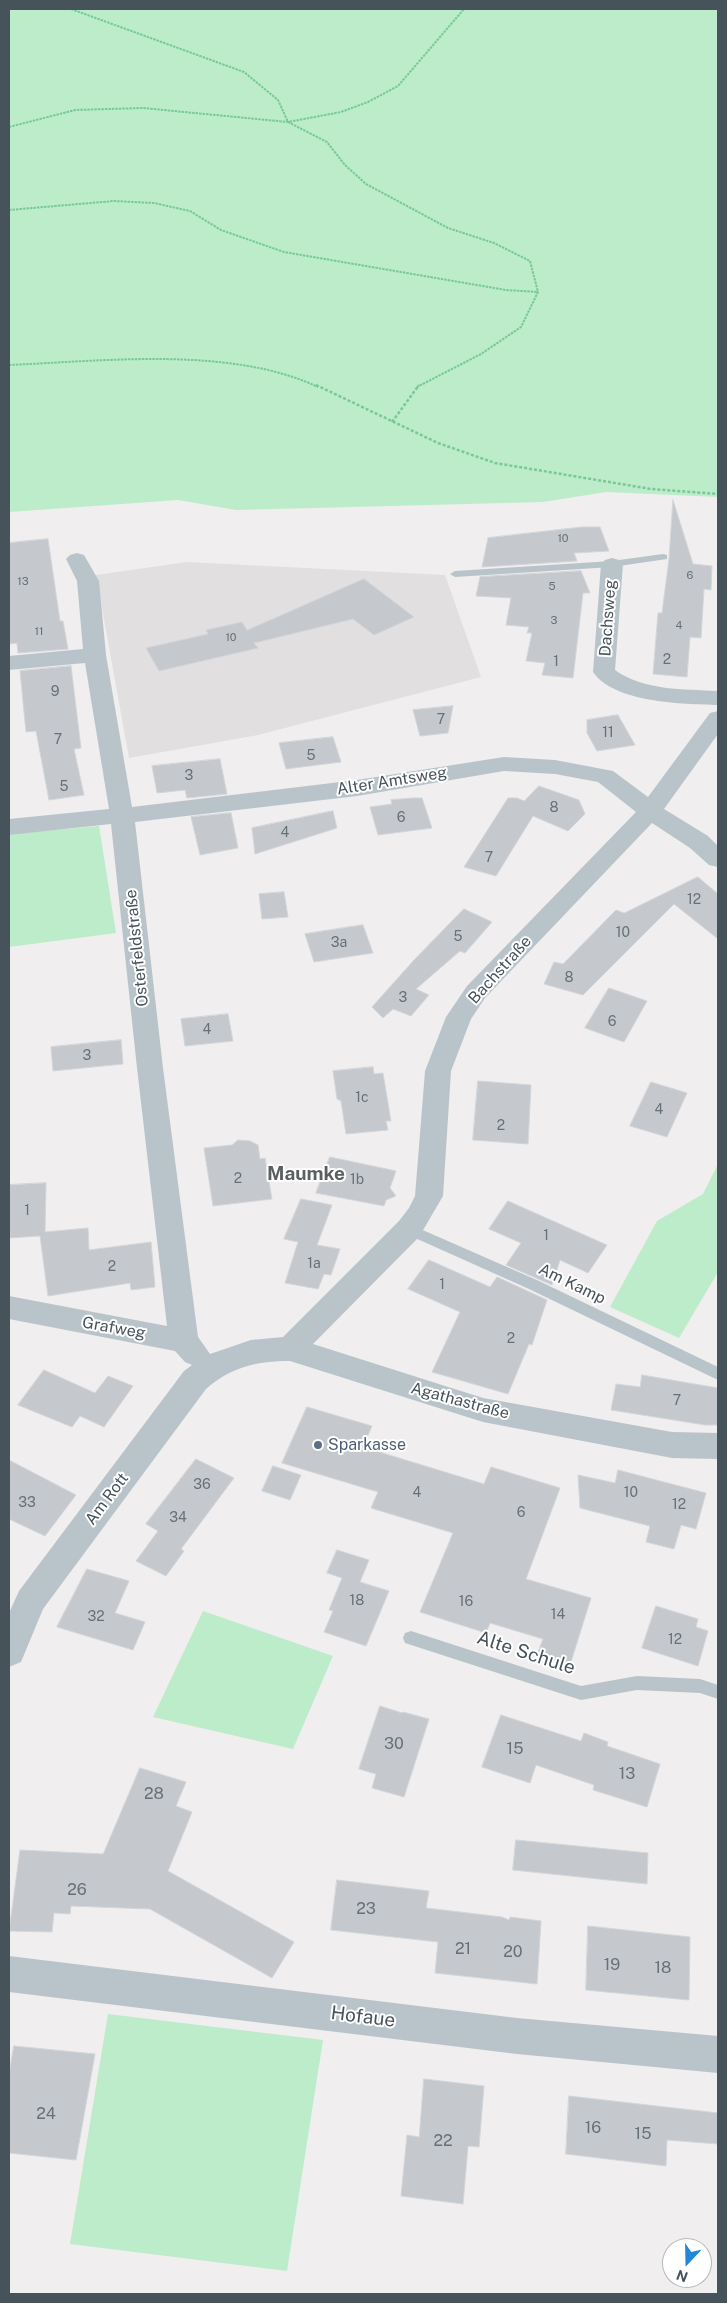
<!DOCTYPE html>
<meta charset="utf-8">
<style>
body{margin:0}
#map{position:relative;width:727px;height:2303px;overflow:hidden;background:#f0eeee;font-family:"Public Sans",sans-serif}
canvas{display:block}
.frame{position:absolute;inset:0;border:10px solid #47535a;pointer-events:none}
.north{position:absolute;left:662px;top:2238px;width:50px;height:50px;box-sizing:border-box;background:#fff;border:1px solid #b5babd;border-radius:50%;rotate:201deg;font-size:14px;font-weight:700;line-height:20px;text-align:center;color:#47535a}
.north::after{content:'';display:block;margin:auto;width:18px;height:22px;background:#2187d7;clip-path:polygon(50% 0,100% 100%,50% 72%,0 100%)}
</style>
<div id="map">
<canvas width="727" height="2303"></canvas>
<div class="frame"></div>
<div class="north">N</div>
</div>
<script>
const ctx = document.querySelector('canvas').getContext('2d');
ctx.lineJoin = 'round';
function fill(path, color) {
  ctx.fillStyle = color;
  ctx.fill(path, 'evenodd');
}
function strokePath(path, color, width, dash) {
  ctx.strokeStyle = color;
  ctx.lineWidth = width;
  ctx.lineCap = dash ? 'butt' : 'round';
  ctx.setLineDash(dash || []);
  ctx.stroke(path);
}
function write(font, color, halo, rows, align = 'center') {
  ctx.font = font + ' "Public Sans",sans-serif';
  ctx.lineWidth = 4;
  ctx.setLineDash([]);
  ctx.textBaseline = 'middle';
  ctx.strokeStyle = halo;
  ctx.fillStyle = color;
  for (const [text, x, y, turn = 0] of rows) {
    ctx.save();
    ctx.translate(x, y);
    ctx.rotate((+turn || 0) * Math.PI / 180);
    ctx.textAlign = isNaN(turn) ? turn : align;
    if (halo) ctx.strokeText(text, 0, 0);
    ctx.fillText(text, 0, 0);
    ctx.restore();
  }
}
fill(new Path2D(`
 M187 562 445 575 481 677 258 735 129 758 96 575Z`), '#e1dfdf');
fill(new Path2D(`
 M9 9H718V497L606 492 543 502 236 510 178 500 9 512Z
 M99 826 116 933 9 947V834Z
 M718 1164V1272L679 1338 610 1307 657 1221 703 1194Z
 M203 1611 333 1656 293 1749 153 1717Z
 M108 2014 323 2040 287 2271 70 2244Z`), '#bdecca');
const building = new Path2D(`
 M673 500 693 564 712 566 711 590 704 589 701 638 690 637 687 677 653 674 658 613H662L669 559Z
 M582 527H600L609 551 574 553 577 561 482 567 488 538Z
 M48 539 60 621H63L68 649 18 653 17 643 9 644V543Z
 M581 571 590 593H583L573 678 542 675 545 663 526 661 532 633H527L529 627 506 625 511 598 476 596 480 577Z
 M364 579 414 617 374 635 353 619 254 643 258 648 159 671 146 648 208 634 206 630 242 622 247 630Z
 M71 666 81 748 74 749 84 795 49 800 36 731 26 732 20 671Z
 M453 706 448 733 420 736 413 710Z
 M618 715 635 745 597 751 587 733V720Z
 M333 737 341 762 286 769 279 743Z
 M220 759 227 794 187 798 185 790 157 793 152 766Z
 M539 786 579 800 585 814 568 831 533 816 496 876 464 867 508 798H517L524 801Z
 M413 798H422L432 828 378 835 370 807 392 804 391 800Z
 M333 811 337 828 255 854 252 828Z
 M231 813 238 848 200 855 191 817Z
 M698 877 718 894V939L674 904 583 995 544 984 554 962 563 964 616 910 624 913Z
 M284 892 288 917 262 919 259 894Z
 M464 909 492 922 465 953 460 951 416 989 429 995 411 1016 393 1009 383 1018 372 1007 414 960Z
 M363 925 373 953 314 962 305 934Z
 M609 988 647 1001 624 1042 585 1028Z
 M228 1014 233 1041 185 1046 181 1019Z
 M121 1040 123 1064 53 1071 51 1047Z
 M373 1067 374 1074 383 1073 391 1121H386L388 1130 346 1134 341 1101 337 1099 333 1071Z
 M478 1081 531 1085 528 1144 473 1140Z
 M651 1082 687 1093 667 1137 630 1126Z
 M238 1140 250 1141 258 1145 260 1159 265 1158 272 1199 213 1206 204 1148 232 1145Z
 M330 1157 396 1171 390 1188 396 1196 386 1200 384 1206 316 1193Z
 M46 1183 45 1232 88 1228 89 1250 151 1242 155 1287 131 1290 130 1283 48 1296 40 1236 9 1238V1185Z
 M301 1199 332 1205 317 1245 340 1249 331 1275 324 1274 318 1289 285 1283 298 1242 284 1239Z
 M508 1201 607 1245 588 1273 560 1260 552 1285 506 1265 521 1243 489 1229Z
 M429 1260 490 1287 497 1277 547 1300 532 1345 529 1344 508 1394 432 1372 460 1312 408 1289Z
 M44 1370 95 1393 108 1376 133 1386 104 1427 80 1416 72 1427 18 1405Z
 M642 1375 718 1388V1425H705L611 1410 616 1384 640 1387Z
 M307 1407 372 1426 363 1447 484 1484 491 1467 560 1488 526 1579 591 1598 570 1665 537 1655 543 1639 490 1623 486 1633 420 1612 453 1533 371 1508 378 1492 282 1463Z
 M196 1459 234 1478 181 1549 184 1551 166 1576 136 1561 158 1531 146 1524Z
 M9 1460 76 1495 45 1536 9 1519Z
 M273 1466 301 1475 290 1500 262 1491Z
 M618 1470 706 1493 696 1529 681 1525 674 1549 646 1542 650 1526 580 1508 578 1475 615 1483Z
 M337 1550 369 1560 360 1582 389 1591 366 1646 324 1632 333 1611 329 1610 342 1578 327 1573Z
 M87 1569 129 1581 115 1613 145 1622 133 1650 57 1627Z
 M656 1606 698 1619 696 1627 708 1631 698 1666 642 1648Z
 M380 1706 402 1713 403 1712 429 1719 404 1797 372 1788 376 1774 359 1769Z
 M501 1715 581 1741 584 1733 608 1742 607 1746 660 1764 647 1807 593 1790 594 1785 536 1765 530 1783 482 1767Z
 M140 1768 186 1782 176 1806 192 1812 168 1871 294 1942 272 1978 150 1909 71 1906 70 1914 54 1913 52 1932 9 1931 20 1850 103 1854Z
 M516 1840 648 1853 647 1884 513 1870Z
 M337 1880 429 1891 426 1908 502 1917 509 1920 510 1917 541 1921 537 1984 435 1973 438 1942 331 1930Z
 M588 1926 690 1937 689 2000 586 1990Z
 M14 2046 95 2054 76 2160 9 2153V2074Z
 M424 2079 484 2086 479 2147 468 2146 463 2204 401 2196 407 2135 419 2137Z
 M569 2096 718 2113V2144L667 2140 666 2166 566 2154Z`);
fill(building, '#c5c9cd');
strokePath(building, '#d2d5d9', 1);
strokePath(new Path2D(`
 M71 9 244 72 278 100 288 122 327 142 345 165 366 184 448 228 494 243 530 261 538 292 521 327 481 354 417 387
 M9 127 75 110 143 108 288 122 341 112 368 102 398 86 464 9
 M9 210 114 201 154 203 190 211 221 230 284 252 506 290 538 292
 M9 365C104 361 231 346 318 387`), '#77c996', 2, [2.5, 1]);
strokePath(new Path2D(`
 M316 385 438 443 495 463 651 489 718 494
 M392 422 419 385`), '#77c996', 2.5, [3, 2]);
fill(new Path2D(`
 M663 554 667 555V559L612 567 455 577 450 574 455 571 612 561Z
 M409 1224 539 1281 718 1367V1380L529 1289 404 1233 402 1229 404 1225Z
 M411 1631 581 1686 637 1676 700 1679 718 1685V1699L700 1693 637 1690 581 1700 405 1643 403 1638 405 1633Z`), '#b9c4ca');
fill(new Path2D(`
 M77 553 84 555 99 581 106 655 132 807 357 780 504 757 555 760 613 771 648 797 710 713 718 711V734L664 809 708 836 718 846V867L709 865 690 848 652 823 485 998 471 1019 451 1071 443 1196 419 1237 313 1344 483 1398 672 1432 718 1433V1459L672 1458 483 1422 290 1361C257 1361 231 1367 206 1389L43 1609 21 1662 9 1667V1613L19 1591 184 1371 192 1365 185 1362 175 1351 9 1319V1296L167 1326 137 1068 111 824 9 835V819L109 809 85 663 9 670V656L83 649 77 581 66 559 70 555ZM504 771 555 774 598 782 636 812 467 986 446 1017 425 1071 415 1196 409 1208 399 1221 283 1337 251 1340 210 1354 198 1337 163 1068 135 822 357 796Z
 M612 558 619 560 623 564 615 670C644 691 684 689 718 691V705C684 704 614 703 593 672L601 564 605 560Z
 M9 1956 517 2018 718 2036V2073L517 2054 9 1992Z`), '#b9c4ca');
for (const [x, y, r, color] of [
 [318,1445,5,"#5c6f8a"]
]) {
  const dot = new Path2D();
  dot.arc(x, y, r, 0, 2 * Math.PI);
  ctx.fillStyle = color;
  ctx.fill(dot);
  strokePath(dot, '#fff', 2);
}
write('11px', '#667077', null, [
 ["10",563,539],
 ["6",690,576],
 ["13",23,582],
 ["5",552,587],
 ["3",554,621],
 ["4",679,626],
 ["11",39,632],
 ["10",231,638]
]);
write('14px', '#667077', null, [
 ["2",667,660],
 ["1",556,662],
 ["9",55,692],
 ["7",441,720],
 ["11",608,733],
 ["7",58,740],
 ["5",311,756],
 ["3",189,776],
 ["5",64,787],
 ["8",554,808],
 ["6",401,818],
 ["4",285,833],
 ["7",489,858],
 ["12",694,900],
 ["10",623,933],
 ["5",458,937],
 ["3a",339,943],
 ["8",569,978],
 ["3",403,998],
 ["6",612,1022],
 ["4",207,1030],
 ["3",87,1056],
 ["1c",362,1098],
 ["4",659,1110],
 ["2",501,1126],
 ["2",238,1179],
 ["1b",357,1180],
 ["1",27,1211],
 ["1",546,1236],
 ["1a",314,1264],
 ["2",112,1267],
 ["1",442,1285],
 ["2",511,1339],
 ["7",677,1401],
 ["36",202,1485],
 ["4",417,1493],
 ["10",631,1493],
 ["33",27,1503],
 ["12",679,1505],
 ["6",521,1513],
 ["34",178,1518],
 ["18",357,1601],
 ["16",466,1602],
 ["14",558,1615],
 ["32",96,1617],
 ["12",675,1640]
]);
write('16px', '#47535a', '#fff', [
 ["Dachsweg",608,618,-86],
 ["Alter Amtsweg",392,781,-9],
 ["Osterfeldstraße",137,948,-96],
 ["Bachstraße",500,970,-48],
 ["Am Kamp",572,1284,26],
 ["Grafweg",114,1328,10],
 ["Agathastraße",460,1401,15],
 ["Am Rott",107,1499,-53]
]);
write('16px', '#4e5e75', '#fff', [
 ["Sparkasse",328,1445]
], 'left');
write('16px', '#667077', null, [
 ["30",394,1744],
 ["15",515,1749],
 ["13",627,1774],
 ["28",154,1794],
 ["26",77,1890],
 ["23",366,1909],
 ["21",463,1949],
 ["20",513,1952],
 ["19",612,1965],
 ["18",663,1968],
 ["24",46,2114],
 ["16",593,2128],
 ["15",643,2134],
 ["22",443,2141]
]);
write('bold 19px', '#5a5f62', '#fff', [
 ["Maumke",306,1174]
]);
write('19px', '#47535a', '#fff', [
 ["Alte Schule",526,1653,18],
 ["Hofaue",363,2017,7]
]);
</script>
